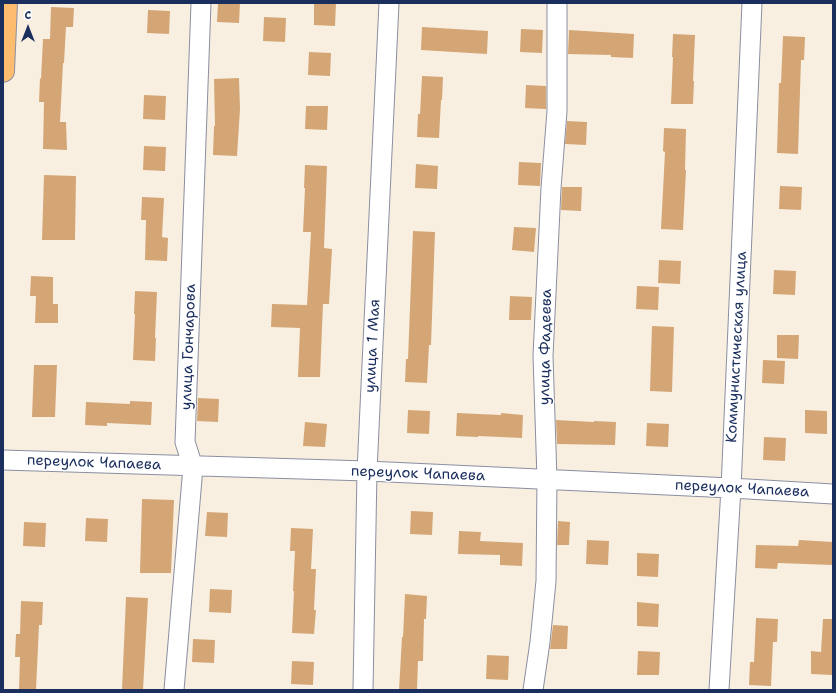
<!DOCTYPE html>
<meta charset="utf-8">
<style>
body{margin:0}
#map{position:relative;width:836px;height:693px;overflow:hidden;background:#f9efe1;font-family:"Shantell Sans",sans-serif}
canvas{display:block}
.frame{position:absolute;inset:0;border:4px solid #1b2f5e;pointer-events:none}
.north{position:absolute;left:8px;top:8px;width:40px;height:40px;-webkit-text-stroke:3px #fff;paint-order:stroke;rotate:0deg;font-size:11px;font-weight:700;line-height:16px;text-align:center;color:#1b2f5e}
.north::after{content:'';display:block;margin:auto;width:14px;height:18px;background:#1b2f5e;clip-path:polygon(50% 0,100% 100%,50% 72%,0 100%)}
</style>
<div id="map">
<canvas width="836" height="693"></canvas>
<div class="frame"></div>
<div class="north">С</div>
</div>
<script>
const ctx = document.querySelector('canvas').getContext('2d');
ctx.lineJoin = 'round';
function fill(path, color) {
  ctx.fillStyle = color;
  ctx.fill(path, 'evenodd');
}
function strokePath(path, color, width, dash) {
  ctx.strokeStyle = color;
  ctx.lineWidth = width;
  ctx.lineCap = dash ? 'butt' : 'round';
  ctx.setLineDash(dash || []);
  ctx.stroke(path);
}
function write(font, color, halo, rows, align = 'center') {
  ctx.font = font + ' "Shantell Sans",sans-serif';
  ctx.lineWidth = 3;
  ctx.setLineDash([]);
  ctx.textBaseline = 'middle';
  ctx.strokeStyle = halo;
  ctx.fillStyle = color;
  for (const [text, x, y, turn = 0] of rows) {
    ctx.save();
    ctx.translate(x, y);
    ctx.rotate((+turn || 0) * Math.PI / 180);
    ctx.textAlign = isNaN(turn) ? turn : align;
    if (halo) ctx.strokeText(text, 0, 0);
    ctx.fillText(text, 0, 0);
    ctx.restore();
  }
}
fill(new Path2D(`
 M218 3H240L239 23 217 22Z
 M314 3H336L335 26 314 25Z
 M51 7 74 8 73 27H66L64 63H63L60 122H66L67 150 43 149 44 102H39L40 78 41 79 43 39H50Z
 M148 10 170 11 169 34 147 33Z
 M264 17 286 18 285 42 263 41Z
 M422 27 488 31 487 54 421 50Z
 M521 29 543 30 542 53 520 52Z
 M569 30 634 34 633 58 611 57V55L568 54Z
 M673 34 695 35 693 81H694L693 104H671L673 57H672Z
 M783 36 805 37 804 60H801L798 154 777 153 779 83H781Z
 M309 52 331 53 330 76 308 75Z
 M422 76 443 77 442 100H441L439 138 417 137 418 114H420Z
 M239 78 240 109 237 156 213 155 214 126H215L214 79Z
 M526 85 546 86V109L525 108Z
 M144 95 166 96 165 120 143 119Z
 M306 106H328L327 130 305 129Z
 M567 121 587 122 586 145 565 144Z
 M664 128 686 129 685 170H686L683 230 661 229 665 152 663 151Z
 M144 146 166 147 165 171 143 170Z
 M519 162 541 163 540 186 518 185Z
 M416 164 438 166 437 189 415 188Z
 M305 165 327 166 324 248 332 249 329 304H323L320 377H298L300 328 271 327 272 304 307 305 311 232H303L305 188H304Z
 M44 175 76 176 75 240H42Z
 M780 186 802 187 801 210 779 209Z
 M562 187H582L581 211 561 210Z
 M142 197 164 198 162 237 168 238 167 261 145 260 146 220H141Z
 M514 227 536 228 534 252 512 250Z
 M413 231 435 232 431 345H429L427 383 405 382 406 359H408Z
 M659 260 681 261 680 284 658 283Z
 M774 270 796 271 795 295 773 294Z
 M31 276 53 277V304H58V323H35L36 296H30Z
 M637 286 659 287 658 310 636 309Z
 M135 291 157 292 155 338H156L155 361 133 360 135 314H134Z
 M510 296 532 297 531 320H509Z
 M652 326 674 327 672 392 650 391Z
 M777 335H799L798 359 777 358Z
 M763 360 785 361 784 384 762 383Z
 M34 365H57L55 417H32Z
 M198 398 219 399 218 422 197 421Z
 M130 401 152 402 151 425 107 423V426L85 425 86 402 130 404Z
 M408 410 430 411 429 434 407 433Z
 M805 410 827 411V434L805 433Z
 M457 413 501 415V413L523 415 522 438 478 436V437L456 436Z
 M556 420 594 422V421L616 422 615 445 557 444Z
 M305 422 327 424 325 447 303 446Z
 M647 423 669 424 668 447 646 446Z
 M764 437 786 438 785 461 763 460Z
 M142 499 174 500 171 573H140Z
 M411 511 433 512 432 535 410 534Z
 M207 512 228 513 227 537 205 536Z
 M86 518 108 519 107 542 85 541Z
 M558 521 570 522 569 545H557Z
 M24 522 46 523 45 547 23 546Z
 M291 528 313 529 311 569H316L314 610H316L314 634 292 633 294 591H293L295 551H290Z
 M459 531 481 532 480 541 523 543 522 566 500 565V555L458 554Z
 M587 540 609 541 608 565 586 564Z
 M799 540 833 542V565L778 563 777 569 755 568 756 545 798 546Z
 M637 553 659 554 658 577 637 576Z
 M210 589 232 590 231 613 209 612Z
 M405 594 427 596 426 619H424L423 661H418L417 690H399L402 637H403Z
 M126 597 148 598 143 690H122Z
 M21 601 43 602 42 625H39L36 690H19L20 657H15L16 634H20Z
 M637 602 659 604 658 627 637 626Z
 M756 618 778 619 777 642H773L771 686 749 685 750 662H754Z
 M823 619H833L832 675 811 674V651L821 652Z
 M553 625 568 626 567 649H550Z
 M193 639 215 640 214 663 192 662Z
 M638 651 660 652 659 675H637Z
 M487 655 509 656 508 680 486 679Z
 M292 661 314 662 313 685 291 684Z`), '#d4a675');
const minor = new Path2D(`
 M3 460 367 471 731 488 833 494
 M174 690 193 467 185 442 201 3
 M363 690 367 471 389 3
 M533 690 540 642 546 581 547 479 543 356 551 188 557 111V3
 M719 690 731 488 752 3`);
const major = new Path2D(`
 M3 71 6 3`);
strokePath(minor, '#8a8fa0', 21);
strokePath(major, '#8a8fa0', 24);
strokePath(minor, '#fff', 19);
strokePath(major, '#febc70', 22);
write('15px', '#1b2f5e', '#fff', [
 ["улица 1 Мая",373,346,-87],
 ["улица Гончарова",189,347,-88],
 ["улица Фадеева",546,347,-89],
 ["Коммунистическая улица",737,347,-87],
 ["переулок Чапаева",94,463,2],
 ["переулок Чапаева",418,474,2],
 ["переулок Чапаева",742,489,3]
]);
</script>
